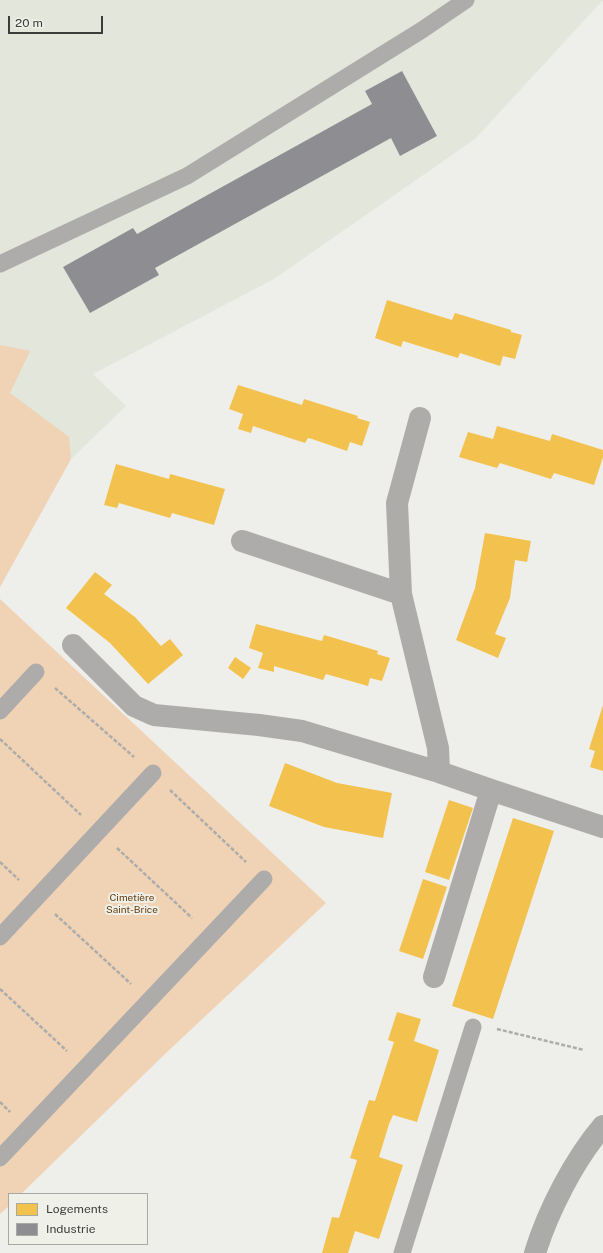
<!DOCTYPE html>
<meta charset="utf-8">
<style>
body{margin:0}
#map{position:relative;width:603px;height:1253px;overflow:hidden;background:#eeefeb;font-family:"Public Sans",sans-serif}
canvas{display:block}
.legend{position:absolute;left:8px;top:1193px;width:140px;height:52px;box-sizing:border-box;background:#eff1e9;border:1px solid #a7a9a3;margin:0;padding:5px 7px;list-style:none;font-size:12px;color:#3c3d39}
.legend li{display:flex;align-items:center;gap:8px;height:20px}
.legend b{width:20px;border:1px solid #a7a9a3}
.scale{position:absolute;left:8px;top:16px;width:95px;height:18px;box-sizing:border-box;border:2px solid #3c3d39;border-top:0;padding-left:5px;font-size:12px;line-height:14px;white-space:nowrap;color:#3c3d39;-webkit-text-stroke:3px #eff1e9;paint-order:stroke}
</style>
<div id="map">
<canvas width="603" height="1253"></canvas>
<ul class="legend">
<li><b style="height:11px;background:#f2c14e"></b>Logements</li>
<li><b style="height:11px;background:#8d8d92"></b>Industrie</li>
</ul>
<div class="scale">20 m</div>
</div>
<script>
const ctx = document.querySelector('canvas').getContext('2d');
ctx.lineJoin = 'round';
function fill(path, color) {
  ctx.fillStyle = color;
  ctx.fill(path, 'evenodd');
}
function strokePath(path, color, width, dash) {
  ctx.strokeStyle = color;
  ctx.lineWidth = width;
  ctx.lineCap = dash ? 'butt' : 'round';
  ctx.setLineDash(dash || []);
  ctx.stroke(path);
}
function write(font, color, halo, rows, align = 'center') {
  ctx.font = font + ' "Public Sans",sans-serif';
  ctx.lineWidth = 4;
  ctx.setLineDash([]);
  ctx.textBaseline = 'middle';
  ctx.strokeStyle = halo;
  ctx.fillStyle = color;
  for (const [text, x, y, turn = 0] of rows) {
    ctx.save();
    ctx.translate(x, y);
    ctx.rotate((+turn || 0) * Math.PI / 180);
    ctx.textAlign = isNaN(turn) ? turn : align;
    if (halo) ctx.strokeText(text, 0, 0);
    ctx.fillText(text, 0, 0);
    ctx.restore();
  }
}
fill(new Path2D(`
 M0 0H603L475 139 274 279 93 374 126 406 71 459 0 587Z`), '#e3e6db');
fill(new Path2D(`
 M0 345 30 351 10 393 69 437 71 459 0 587Z
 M0 599 326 903 166 1053 21 1194H9V1206L0 1214Z`), '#f0d2b4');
fill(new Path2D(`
 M387 300 452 320 455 313 511 330V332L522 335 515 359 503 356 500 366 460 353 458 358 403 341 401 347 375 338Z
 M238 385 302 405 304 399 358 416 357 418 370 422 362 446 350 442 347 451 312 439 308 438 305 443 253 426 251 433 238 429 243 414 229 409Z
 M497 426 550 441 552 434 603 450V457L594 485 554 473 551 479 500 463 497 468 459 457 468 432 493 439Z
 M116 464 169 479 170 474 225 489 214 525 172 513 170 518 119 503 117 508 104 505Z
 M485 533 531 541 527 562 515 560 510 598 495 634 506 638 498 658 456 640 475 588Z
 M95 572 112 585 104 594 135 617 161 646 170 639 183 655 148 684 110 643 66 608Z
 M256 624 322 641 324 635 378 651 377 654 390 658 382 681 370 678 368 686 326 674 323 680 274 666V672L258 668 263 653 249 648Z
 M235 657 251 668 243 679 228 668Z
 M603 705V771L590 767 595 751 589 749Z
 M285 763 337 783 392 793 383 838 324 827 269 806Z
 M449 800 473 808 449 880 425 872Z
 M513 818 554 831 493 1019 452 1006Z
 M423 879 447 887 423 959 399 951Z
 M397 1012 421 1019 414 1041 439 1050 417 1122 393 1115 389 1124 379 1157 403 1165 379 1239 355 1231 348 1253H322L332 1217 339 1218 357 1160 350 1158 369 1100 375 1101 394 1042 388 1040Z`), '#f2c14e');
fill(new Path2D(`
 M402 71 437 136 400 156 391 138 155 268 159 275 90 313 63 267 133 228 137 234 372 104 365 91Z`), '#8d8d92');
strokePath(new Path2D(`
 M55 688 134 757
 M0 739 81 815
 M170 790 246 862
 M117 848 192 918
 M0 862 19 880
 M55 914 131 984
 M0 989 67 1051
 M497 1029 584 1050
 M0 1102 10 1112`), '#acacaa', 2.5, [4, 2]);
strokePath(new Path2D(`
 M0 264 187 176 422 30 466 0
 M0 711 36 672
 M0 937 153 773
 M0 1158 264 879
 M402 1253 473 1027`), '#adacaa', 17);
strokePath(new Path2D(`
 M420 418 397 503 401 594 438 748 439 772
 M242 541 401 594
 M73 645 134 706 154 715 259 725 302 731 439 772 491 790 603 827
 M434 977 491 790`), '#adacaa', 22);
strokePath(new Path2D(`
 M535 1253C548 1211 574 1160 603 1126`), '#ababaa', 22);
write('10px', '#653c0e', '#eff1e9', [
 ["Cimetière",132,898],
 ["Saint-Brice",132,910]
]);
</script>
